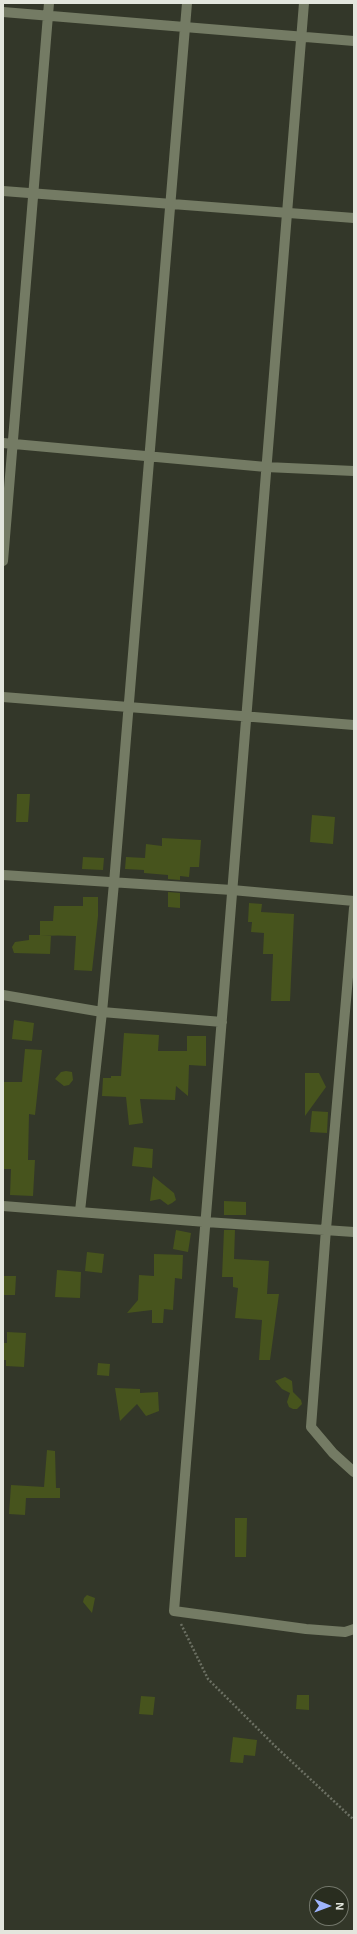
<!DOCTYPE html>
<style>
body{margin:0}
#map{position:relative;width:357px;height:1934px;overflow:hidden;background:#333729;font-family:Helvetica,sans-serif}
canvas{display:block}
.frame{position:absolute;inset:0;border:4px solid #e3e6dd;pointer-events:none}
.north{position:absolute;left:309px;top:1886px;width:40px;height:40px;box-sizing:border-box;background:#292d1f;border:1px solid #73776b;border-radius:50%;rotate:91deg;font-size:11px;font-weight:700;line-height:16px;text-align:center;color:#e3e6dd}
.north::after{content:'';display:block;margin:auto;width:14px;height:18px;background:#9eb4fd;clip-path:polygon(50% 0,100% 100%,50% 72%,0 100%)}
</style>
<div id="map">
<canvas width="357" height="1934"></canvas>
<div class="frame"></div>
<div class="north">N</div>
</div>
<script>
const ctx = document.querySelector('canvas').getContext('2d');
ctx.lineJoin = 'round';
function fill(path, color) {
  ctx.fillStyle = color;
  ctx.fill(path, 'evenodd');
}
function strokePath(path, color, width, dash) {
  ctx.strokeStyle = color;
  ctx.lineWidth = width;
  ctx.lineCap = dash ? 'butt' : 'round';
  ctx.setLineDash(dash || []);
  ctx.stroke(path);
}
fill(new Path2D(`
 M17 794H30L28 822H16Z
 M312 815 335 817 333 844 310 842Z
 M162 838 201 840 199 867H190L189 877 180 876V880L168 879V875L144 873V870L125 869 126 857 145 858 146 844 162 846Z
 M83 857 104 858 103 870 82 869Z
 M168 892 180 893V908L168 907Z
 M83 897H98V916L92 971 74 970 76 936 40 935V921H53L54 906H83Z
 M249 903 262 904 261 912 294 914 290 1001H271L273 954H263L264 933 251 932 252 922H248Z
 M29 935H51L50 954 14 953 12 947 15 942 29 940Z
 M14 1020 34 1023 32 1041 12 1039Z
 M124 1033 159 1035 158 1051H187V1036H206V1066L189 1065 188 1096 176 1086 175 1100 140 1099 143 1123 129 1125 126 1097 102 1096 103 1078H111V1076H121Z
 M25 1049 42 1050 35 1115 29 1114 28 1160H35L33 1196 10 1195 11 1169H3V1082H22Z
 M66 1071 72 1072 73 1080 69 1085 64 1086 55 1079 61 1072Z
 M305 1073H319L326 1087 305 1116Z
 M312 1111 328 1112 327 1133 310 1132Z
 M134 1147 153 1149 152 1168 132 1166Z
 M153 1176 174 1193 176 1200 172 1203 168 1205 160 1199 150 1201Z
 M224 1201 246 1202V1215H224Z
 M176 1230 191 1233 188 1252 173 1249Z
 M224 1230H235L234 1259 269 1261 267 1294H279L270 1360H259L262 1320 235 1318 238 1288 233 1287V1277H222Z
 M87 1252 104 1254 102 1273 85 1271Z
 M154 1254 183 1255 182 1279 175 1278 173 1310 164 1309 163 1323H152V1310L127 1313 138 1300 139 1275 154 1276Z
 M57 1270 81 1272 80 1298 55 1297Z
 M3 1276H16L15 1295H3Z
 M7 1332 26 1333 24 1367 6 1366V1360H3V1343H7Z
 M98 1363 110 1364 109 1376 97 1375Z
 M285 1377 292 1381 293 1392 301 1400 302 1404 297 1409H293L289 1407 287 1402 290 1393 282 1389 275 1381Z
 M115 1388 140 1389V1393L158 1392 159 1411 146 1416 137 1404 120 1421Z
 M47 1450 55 1451 56 1488H60V1498H26L25 1515 9 1514 11 1485 44 1487Z
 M235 1518H247L246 1557H235Z
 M87 1595 95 1598 92 1613 83 1602 84 1598Z
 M297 1695H309V1710L296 1709Z
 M141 1696 155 1697 153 1715 139 1714Z
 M233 1737 257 1740 255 1756 244 1755 243 1763 230 1762Z`), '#47541d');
strokePath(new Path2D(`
 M181 1624 208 1679 275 1746 354 1820`), '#6c7063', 2.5, [2, 2]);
strokePath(new Path2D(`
 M304 3 174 1611 306 1629 345 1632 354 1629
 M3 12 354 41
 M3 191 354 218
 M3 443 266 467 354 471
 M3 561 49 3
 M3 697 354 725
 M3 875 232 890 354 901
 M354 908 326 1229 311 1427 333 1453 354 1472
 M3 995 102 1012 222 1022
 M3 1206 206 1222 354 1232
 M80 1211 102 1012 114 883 187 3`), '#747b64', 10);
</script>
